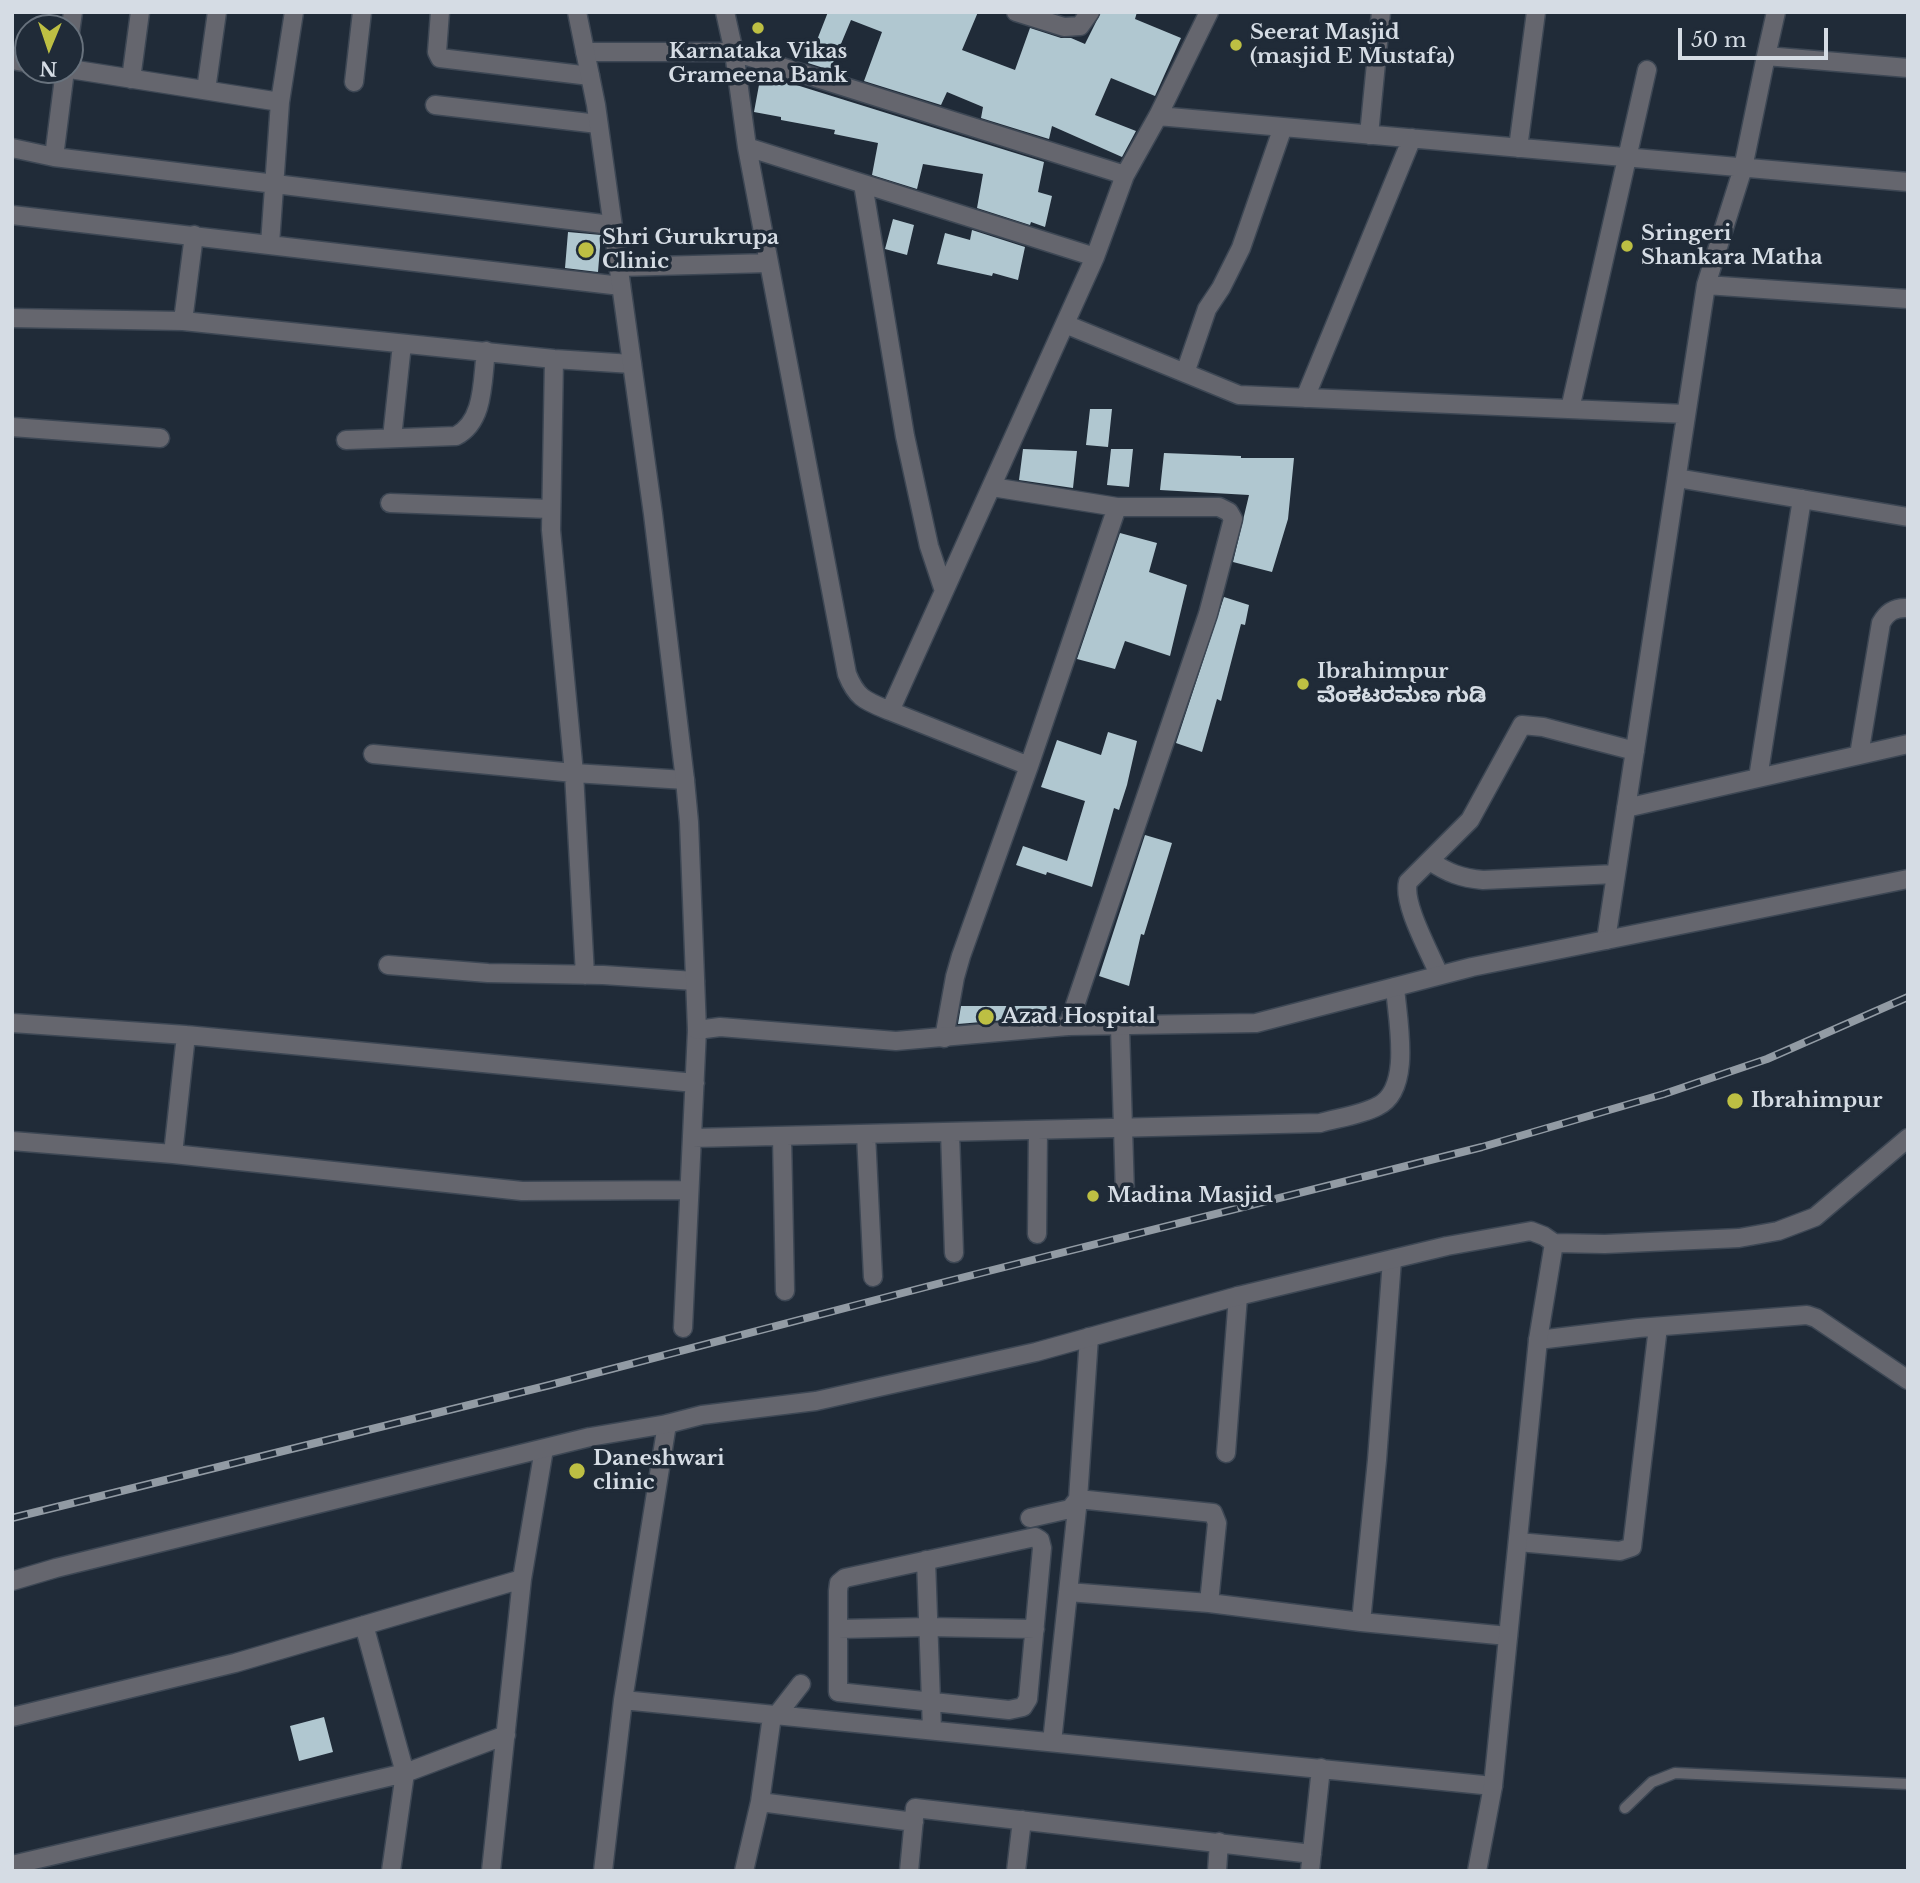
<!DOCTYPE html>
<meta charset="utf-8">
<style>
body{margin:0}
#map{position:relative;width:1920px;height:1883px;overflow:hidden;background:#202b38;font-family:"Libre Baskerville",serif}
canvas{display:block}
.frame{position:absolute;inset:0;border:14px solid #d5dce4;pointer-events:none}
.north{position:absolute;left:14px;top:14px;width:70px;height:70px;box-sizing:border-box;background:#202b38;border:2px solid #68727d;border-radius:50%;rotate:182deg;font-size:19px;font-weight:700;line-height:28px;text-align:center;color:#d5dce4}
.north::after{content:'';display:block;margin:auto;width:24px;height:32px;background:#bdbf43;clip-path:polygon(50% 0,100% 100%,50% 72%,0 100%)}
.scale{position:absolute;left:1678px;top:28px;width:150px;height:32px;box-sizing:border-box;border:4px solid #d5dce4;border-top:0;padding-left:9px;font-size:21px;line-height:24px;white-space:nowrap;color:#d5dce4;-webkit-text-stroke:5px #202b38;paint-order:stroke}
</style>
<div id="map">
<canvas width="1920" height="1883"></canvas>
<div class="frame"></div>
<div class="north">N</div>
<div class="scale">50 m</div>
</div>
<script>
const ctx = document.querySelector('canvas').getContext('2d');
ctx.lineJoin = 'round';
function fill(path, color) {
  ctx.fillStyle = color;
  ctx.fill(path, 'evenodd');
}
function strokePath(path, color, width, dash) {
  ctx.strokeStyle = color;
  ctx.lineWidth = width;
  ctx.lineCap = dash ? 'butt' : 'round';
  ctx.setLineDash(dash || []);
  ctx.stroke(path);
}
function write(font, color, halo, rows, align = 'center') {
  ctx.font = font + ' "Libre Baskerville","Noto Sans Kannada",serif';
  ctx.lineWidth = 7;
  ctx.setLineDash([]);
  ctx.textBaseline = 'middle';
  ctx.strokeStyle = halo;
  ctx.fillStyle = color;
  for (const [text, x, y, turn = 0] of rows) {
    ctx.save();
    ctx.translate(x, y);
    ctx.rotate((+turn || 0) * Math.PI / 180);
    ctx.textAlign = isNaN(turn) ? turn : align;
    if (halo) ctx.strokeText(text, 0, 0);
    ctx.fillText(text, 0, 0);
    ctx.restore();
  }
}
fill(new Path2D(`
 M828 12H978L962 50 1015 70 1030 28 1061 38H1071L1085 44 1101 12H1137L1135 19 1181 38 1155 96 1111 78 1095 115 1136 131 1122 157 1052 126 1049 139 981 118 983 107 947 92 941 105 864 81 882 32 851 20 830 70 808 63Z
 M761 74 1044 162 1038 192 1052 196 1045 227 1031 222 1030 225 977 208 983 174 923 164 917 189 872 175 878 143 834 134 835 130 781 120V117L754 112Z
 M893 219 914 225 907 255 885 249Z
 M972 230 1025 247 1018 280 993 273 992 276 937 264 945 233 970 240Z
 M568 232 601 235 598 272 565 268Z
 M1090 409H1112L1108 447 1086 445Z
 M1023 449 1077 451 1073 488 1019 480Z
 M1111 449H1133L1129 487 1107 485Z
 M1164 453 1241 456V458H1294L1288 519 1272 572 1233 562 1249 495 1160 490Z
 M1120 533 1157 543 1149 572 1187 585 1170 656 1125 641 1115 669 1077 659Z
 M1224 597 1249 605 1245 625 1241 624 1221 701 1217 699 1202 752 1176 743Z
 M1108 732 1137 741 1127 785 1119 810 1114 808 1092 887 1047 872 1046 875 1016 865 1023 846 1067 861 1085 801 1041 787 1057 740 1101 755Z
 M1145 835 1172 843 1144 935 1141 934 1129 986 1099 976Z
 M961 1006H1052V1016L958 1024Z
 M324 1717 333 1752 299 1761 290 1726Z`), '#b0c7d0');
const service = new Path2D(`
 M1625 1808 1652 1782 1675 1773 1908 1784`);
const minor = new Path2D(`
 M440 12 437 52 440 58 590 76
 M725 12 734 52 747 147 847 674C857 699 866 701 890 711L1095 257 1125 175 1158 116 1209 12
 M1016 12 1064 27 1080 26 1090 12
 M70 33 73 12
 M585 52H734L1125 175
 M1766 56 1776 12
 M12 60 28 63
 M1908 68 1766 56 1743 168 1706 285 1908 299
 M70 69 280 102
 M131 79 140 12
 M354 82 362 12
 M206 90 217 12
 M435 105 598 124
 M1158 116 1908 182
 M1369 135 1381 12
 M747 147 1095 257
 M12 148 54 157 611 225
 M1518 148 1536 12
 M54 157 65 70
 M863 184 905 436 929 546 944 591
 M12 215 621 286
 M270 244 280 102 294 12
 M618 267 769 263
 M12 318 183 321 194 235
 M183 321 554 359 632 364
 M1065 324 1239 395 1686 414
 M554 359 551 530 574 773 585 975
 M1185 373 1207 309 1221 288 1241 248 1283 127
 M1305 398 1412 138
 M1570 409 1647 70
 M12 427 160 438
 M392 438 402 344
 M346 440 456 436C485 421 482 380 486 351
 M1677 478 1908 517
 M992 487 1117 507H1219L1229 512 1233 519 1208 614 1068 1026
 M390 503 550 509
 M890 711 1029 766
 M373 754 574 773 685 780
 M1859 755 1881 623C1887 612 1895 607 1908 608
 M1758 778 1802 499
 M1626 808 1908 744
 M1430 861C1448 873 1461 878 1483 880L1616 874
 M1606 940 1706 285
 M388 965 488 973 603 975 695 981
 M1439 975C1431 954 1402 904 1408 882L1470 820 1522 725 1543 727 1635 751
 M12 1023 186 1035 695 1083
 M1120 1027 1125 1195
 M944 1038 955 977 961 956 1029 766 1117 507
 M950 1132 954 1253
 M866 1134 873 1277
 M782 1136 785 1291
 M692 1138 1320 1123C1338 1118 1361 1115 1378 1106 1413 1089 1397 1018 1395 987
 M12 1141 173 1154 522 1191 688 1190
 M173 1154 186 1035
 M1037 1234 1038 1130
 M683 1328 697 1030
 M1538 1340 1638 1328 1807 1315 1816 1318 1908 1380
 M1226 1453 1238 1296
 M1030 1518 1070 1509 1078 1499 1213 1513 1217 1523 1209 1603
 M1035 1537 1040 1540 1042 1548 1028 1699 1023 1707 1009 1710 838 1692V1591L839 1583 845 1578Z
 M1518 1542 1620 1551 1632 1547 1658 1327
 M926 1560 932 1730
 M1068 1592 1209 1603 1361 1622 1508 1636
 M1361 1622 1377 1460 1392 1260
 M364 1625 405 1773 391 1871
 M838 1629 928 1627 1035 1629
 M623 1700 1493 1786
 M12 1717 235 1663 522 1579
 M1052 1742 1078 1499 1089 1337
 M760 1802 914 1822
 M12 1865 405 1773 506 1735
 M491 1871 522 1579 544 1449
 M603 1871 623 1700 667 1424
 M744 1871 760 1802 772 1716H776L801 1684
 M909 1871 915 1808 1312 1854
 M1016 1871 1022 1820
 M1217 1871 1219 1842
 M1310 1871 1321 1768`);
const tertiary = new Path2D(`
 M577 12 596 105 653 514 685 780 689 822 697 1030 720 1027 896 1041 1068 1026 1256 1023 1472 967 1908 879
 M1554 1243 1605 1244 1739 1238 1778 1231 1815 1217 1908 1138
 M12 1581 56 1568 590 1437 667 1424 702 1415 816 1401 1036 1352 1238 1296 1447 1246 1531 1231 1544 1236 1554 1243 1538 1340 1493 1786 1477 1871`);
strokePath(service, '#3d4754', 13);
strokePath(minor, '#3d4754', 21);
strokePath(tertiary, '#3d4754', 21);
strokePath(service, '#65666e', 10);
strokePath(minor, '#65666e', 18);
strokePath(tertiary, '#65666e', 18);
const rail = new Path2D(`
 M12 1518 550 1385 937 1284 1482 1147 1664 1094 1767 1059 1908 997`);
strokePath(rail, '#929ba4', 8);
strokePath(rail, '#202b38', 5, [16]);
for (const [x, y, r, color] of [
 [758,28,7,"#bdbf43"],
 [1236,45,7,"#bdbf43"],
 [1627,246,7,"#bdbf43"],
 [586,250,9,"#bdbf43"],
 [1303,684,7,"#bdbf43"],
 [986,1017,9,"#bdbf43"],
 [1735,1101,9,"#bdbf43"],
 [1093,1196,7,"#bdbf43"],
 [577,1471,9,"#bdbf43"]
]) {
  const dot = new Path2D();
  dot.arc(x, y, r, 0, 2 * Math.PI);
  ctx.fillStyle = color;
  ctx.fill(dot);
  strokePath(dot, '#202b38', 2.5);
}
write('bold 21px', '#d5dce4', '#202b38', [
 ["Seerat Masjid",1250,33],
 ["(masjid E Mustafa)",1250,57],
 ["Karnataka Vikas",758,52,"center"],
 ["Grameena Bank",758,76,"center"],
 ["Sringeri",1641,234],
 ["Shankara Matha",1641,258],
 ["Shri Gurukrupa",602,238],
 ["Clinic",602,262],
 ["Ibrahimpur",1317,672],
 ["ವೆಂಕಟರಮಣ ಗುಡಿ",1317,696],
 ["Azad Hospital",1002,1017],
 ["Ibrahimpur",1751,1101],
 ["Madina Masjid",1107,1196],
 ["Daneshwari",593,1459],
 ["clinic",593,1483]
], 'left');
</script>
